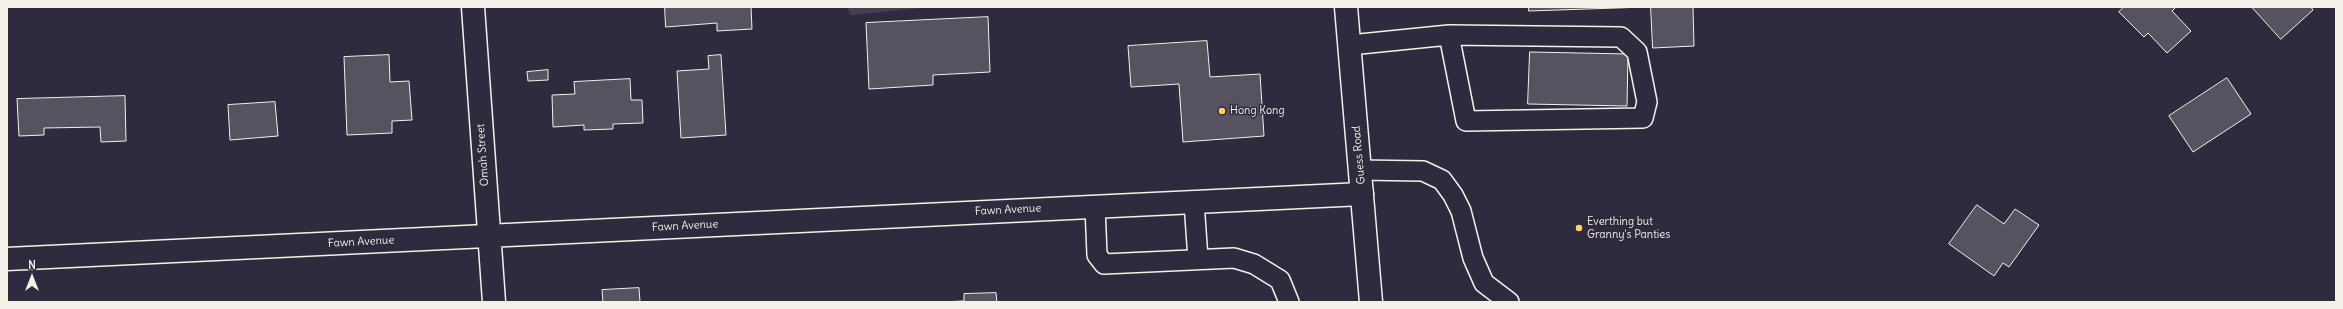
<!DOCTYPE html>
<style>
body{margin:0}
#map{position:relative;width:2343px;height:309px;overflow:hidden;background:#2f2a3d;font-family:Delius,sans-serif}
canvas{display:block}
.frame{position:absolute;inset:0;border:8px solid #f4f1e8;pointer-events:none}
.north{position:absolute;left:12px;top:257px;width:40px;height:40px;-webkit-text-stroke:3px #2f2a3d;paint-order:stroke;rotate:0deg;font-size:11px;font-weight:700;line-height:16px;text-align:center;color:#f4f1e8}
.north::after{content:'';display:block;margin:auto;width:14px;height:18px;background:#f4f1e8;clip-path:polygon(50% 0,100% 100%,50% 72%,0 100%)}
</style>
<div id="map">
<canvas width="2343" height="309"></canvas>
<div class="frame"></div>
<div class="north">N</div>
</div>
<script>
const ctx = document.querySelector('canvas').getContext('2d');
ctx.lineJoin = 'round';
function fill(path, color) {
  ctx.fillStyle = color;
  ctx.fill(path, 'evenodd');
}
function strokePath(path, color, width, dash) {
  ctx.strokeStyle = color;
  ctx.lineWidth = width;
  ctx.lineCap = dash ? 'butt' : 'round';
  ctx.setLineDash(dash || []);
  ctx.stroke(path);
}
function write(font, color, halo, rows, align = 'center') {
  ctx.font = font + ' Delius,sans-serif';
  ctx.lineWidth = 3;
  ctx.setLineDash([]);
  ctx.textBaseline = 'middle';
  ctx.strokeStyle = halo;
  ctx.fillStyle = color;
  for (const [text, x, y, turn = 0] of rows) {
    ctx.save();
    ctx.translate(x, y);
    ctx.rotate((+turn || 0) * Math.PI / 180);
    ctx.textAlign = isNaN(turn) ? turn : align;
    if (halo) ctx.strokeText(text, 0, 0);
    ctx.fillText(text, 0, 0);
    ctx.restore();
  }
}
fill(new Path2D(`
 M847 7H931L851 15Z`), '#454050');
const building = new Path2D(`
 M665 7H751L752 29 717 31V23L666 27Z
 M1529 7H1645L1529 11Z
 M1651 7H1693L1694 46 1653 48Z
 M2124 7H2176L2172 11 2191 31 2167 53 2148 33 2144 37 2119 12Z
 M2252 7H2311L2313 10 2281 39Z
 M988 17 990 72 933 75V85L869 89 866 23Z
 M1207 41 1210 77 1260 74 1264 136 1183 142 1179 84 1131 87 1128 46Z
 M1530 52 1628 54 1627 106 1528 104Z
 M389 55 390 82 409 81 412 120 392 121V133L347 135 344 57Z
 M721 55 726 135 681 138 677 71 709 69 708 56Z
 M548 70V80L528 81 527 72Z
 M2227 78 2251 114 2193 152 2169 116Z
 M630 79 631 100H642L643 123 613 124V129L584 130V125L553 127 552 95 575 94 574 82Z
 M125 96 126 141 101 142 100 127 44 128V135L19 136 17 99Z
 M275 102 278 136 230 140 228 105Z
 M1977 205 2004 224 2015 209 2039 225 2009 267 2003 263 1994 276 1949 244Z
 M639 288 640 302H603L602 290Z
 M996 293 997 302H937L964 301V294Z`);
fill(building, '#56525f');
strokePath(building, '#f4f1e8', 1);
const service = new Path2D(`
 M1350 45 1449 35 1621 37 1637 52 1647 102 1643 118 1466 121 1449 35
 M1360 170 1423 171 1442 180 1453 195 1461 211 1473 258 1484 283 1509 302
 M1194 202 1198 259
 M1095 206 1097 255 1104 264 1234 258 1254 264 1280 280 1289 302`);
const minor = new Path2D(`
 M473 7 494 302
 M7 259 1362 194`);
const secondary = new Path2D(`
 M1346 7 1371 302`);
strokePath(service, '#f4f1e8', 22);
strokePath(minor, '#f4f1e8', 25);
strokePath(secondary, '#f4f1e8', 25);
strokePath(service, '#2f2a3d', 19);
strokePath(minor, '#2f2a3d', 22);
strokePath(secondary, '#2f2a3d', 22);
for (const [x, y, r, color] of [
 [1222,111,4,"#ffd166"],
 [1579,228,4,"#ffd166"]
]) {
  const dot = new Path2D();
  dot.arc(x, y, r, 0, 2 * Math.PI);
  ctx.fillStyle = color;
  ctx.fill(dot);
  strokePath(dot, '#2f2a3d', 1.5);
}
write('11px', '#f4f1e8', '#2f2a3d', [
 ["Hong Kong",1230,111],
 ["Everthing but",1587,222],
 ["Granny's Panties",1587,235]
], 'left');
write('11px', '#f4f1e8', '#2f2a3d', [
 ["Omah Street",483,155,-94],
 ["Guess Road",1359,155,-95],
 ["Fawn Avenue",1008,210,-3],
 ["Fawn Avenue",685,226,-3],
 ["Fawn Avenue",361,242,-3]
]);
</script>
